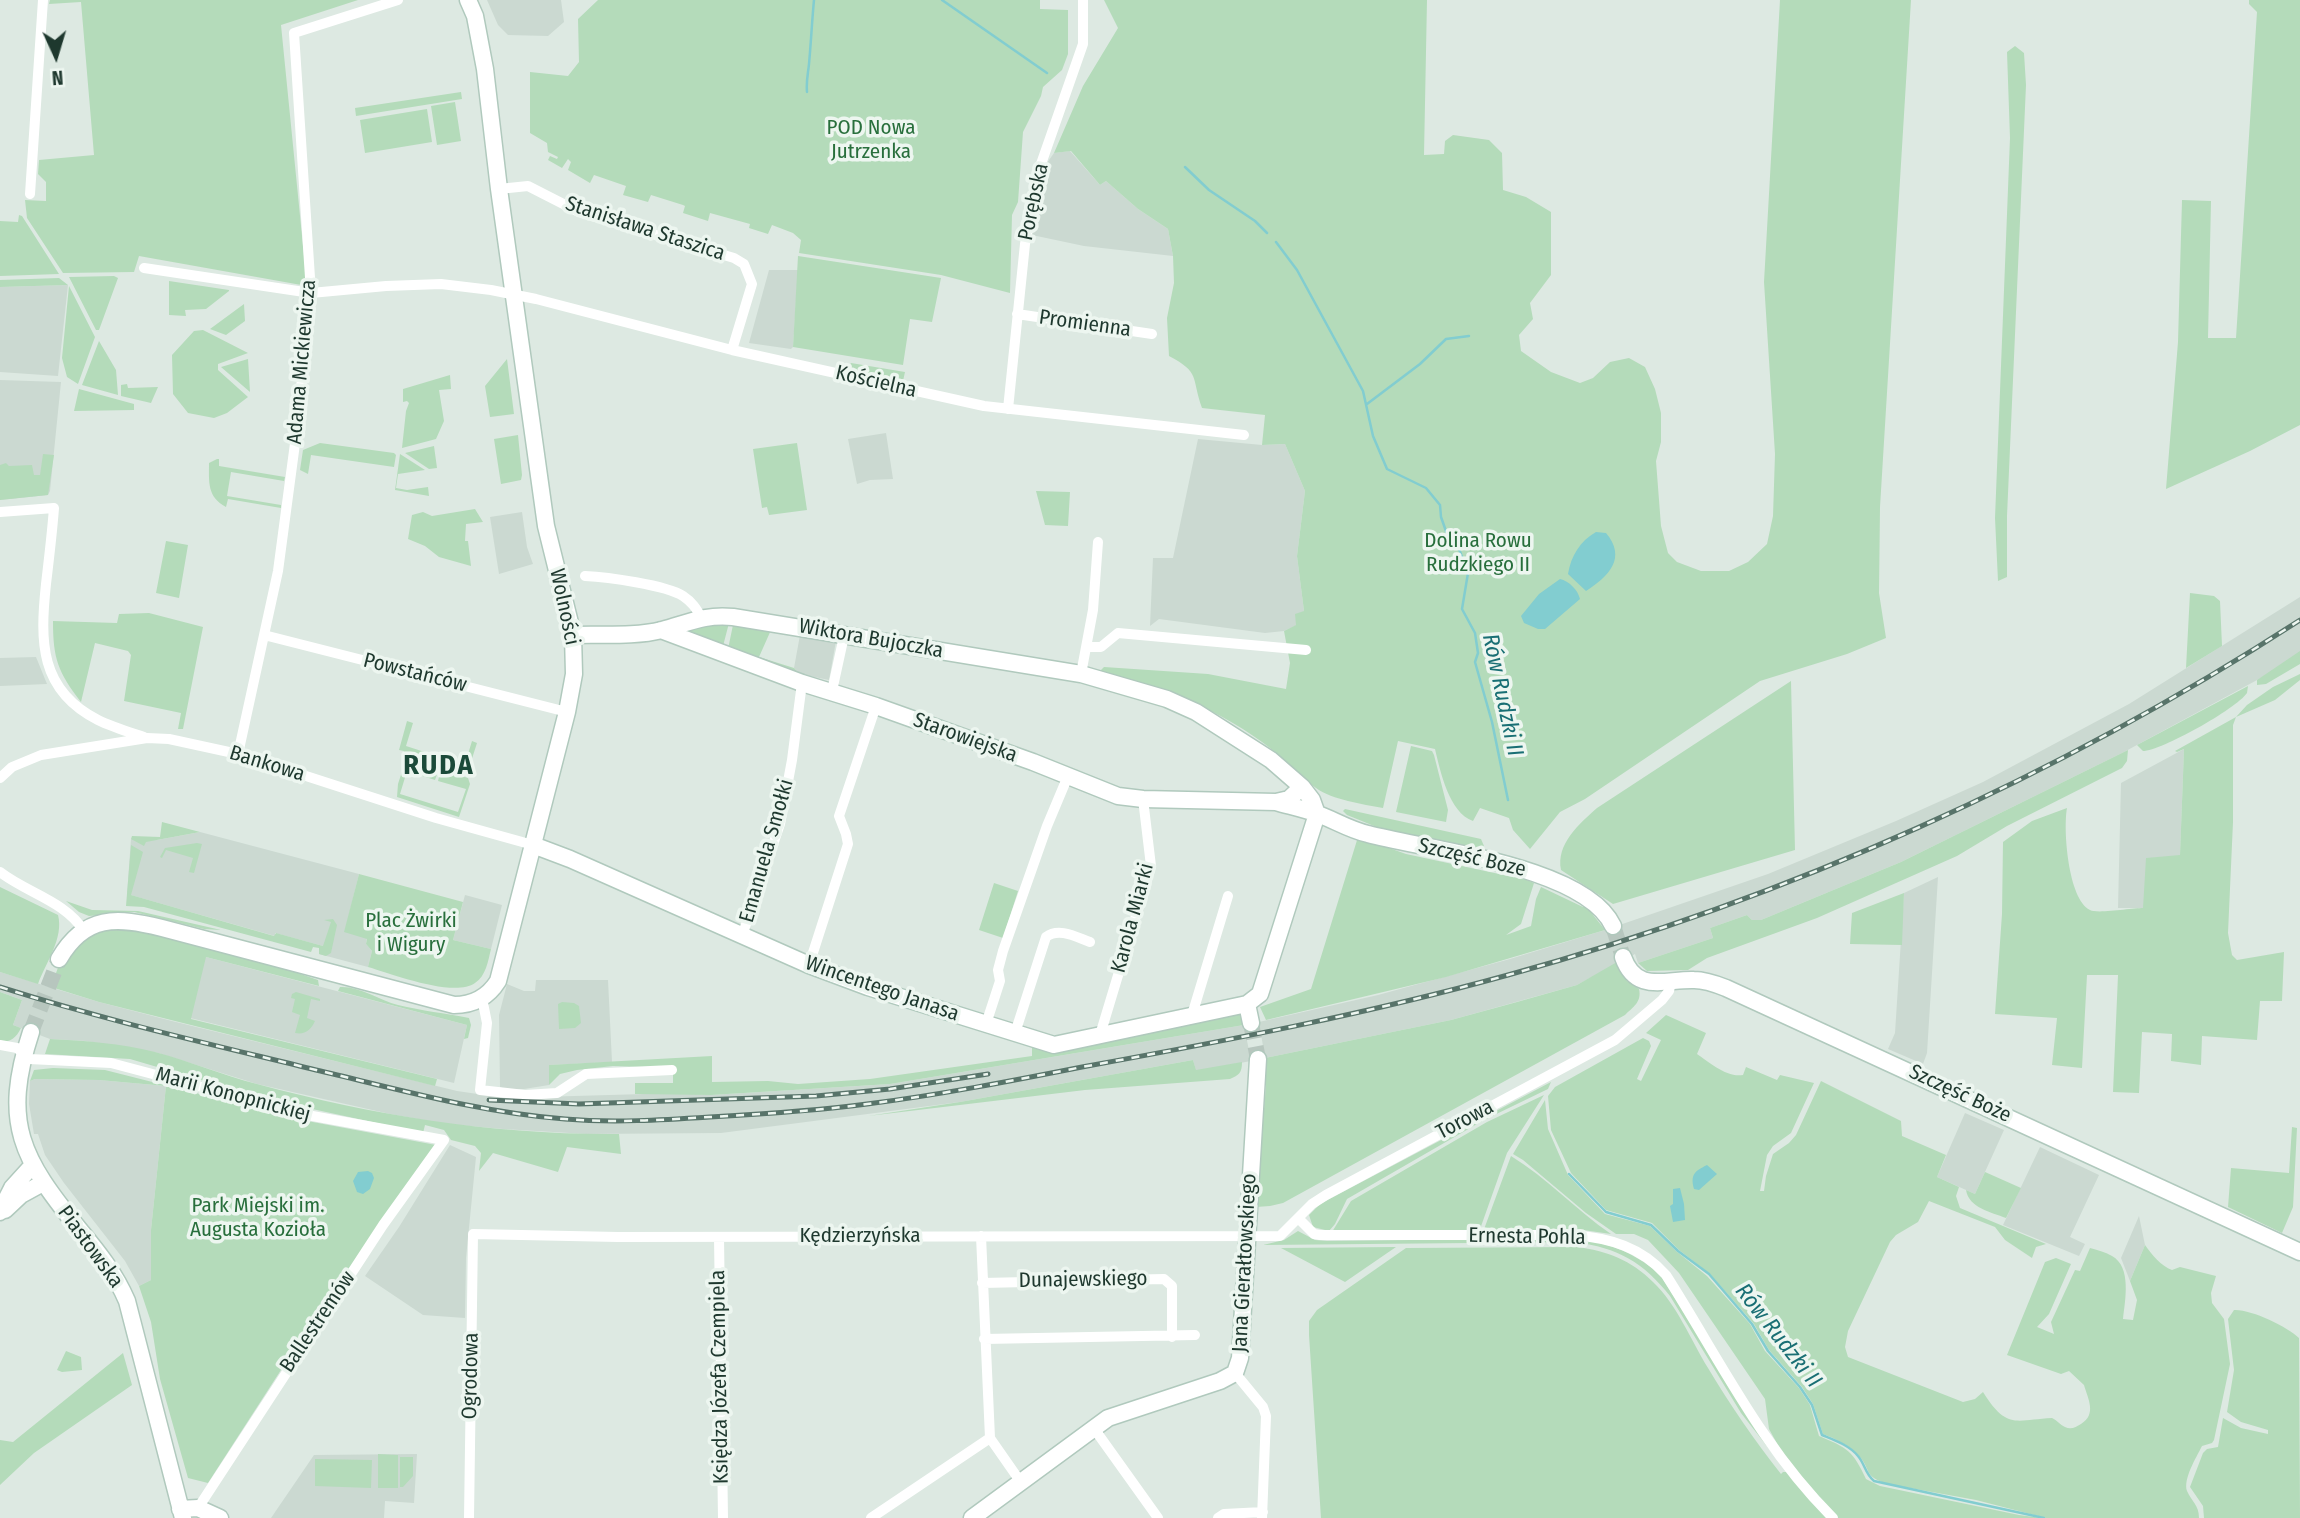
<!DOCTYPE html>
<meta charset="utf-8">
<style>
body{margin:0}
#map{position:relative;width:2300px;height:1518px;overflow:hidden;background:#dde9e2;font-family:"Fira Sans Condensed",sans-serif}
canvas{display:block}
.north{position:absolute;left:21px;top:21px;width:70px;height:70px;-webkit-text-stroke:5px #edf6f0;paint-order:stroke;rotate:176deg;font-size:19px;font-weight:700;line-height:28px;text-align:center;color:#1e382e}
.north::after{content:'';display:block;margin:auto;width:24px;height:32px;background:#1e382e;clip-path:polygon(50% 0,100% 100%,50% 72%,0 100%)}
</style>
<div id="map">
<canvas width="2300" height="1518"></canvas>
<div class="north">N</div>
</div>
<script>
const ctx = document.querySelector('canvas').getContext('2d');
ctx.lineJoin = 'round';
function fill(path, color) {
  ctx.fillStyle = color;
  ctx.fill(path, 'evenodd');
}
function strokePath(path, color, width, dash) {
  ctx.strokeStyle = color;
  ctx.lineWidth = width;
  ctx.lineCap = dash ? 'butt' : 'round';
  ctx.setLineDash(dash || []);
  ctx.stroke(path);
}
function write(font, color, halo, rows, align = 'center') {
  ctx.font = font + ' "Fira Sans Condensed",sans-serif';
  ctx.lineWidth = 7;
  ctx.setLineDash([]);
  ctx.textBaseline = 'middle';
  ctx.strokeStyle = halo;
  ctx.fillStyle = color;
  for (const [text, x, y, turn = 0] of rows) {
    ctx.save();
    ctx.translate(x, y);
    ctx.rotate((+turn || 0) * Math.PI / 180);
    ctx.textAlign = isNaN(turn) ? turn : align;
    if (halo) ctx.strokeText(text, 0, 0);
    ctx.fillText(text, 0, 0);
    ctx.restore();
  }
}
fill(new Path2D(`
 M487 0H561L564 22 548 36 508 35 498 25Z
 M1070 151 1100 185 1106 181 1138 209 1168 229 1173 256 1084 246 1032 235 1047 163 1054 153Z
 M769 270H798L793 347 791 349 749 343Z
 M68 285 58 376 0 372V287Z
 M0 380 61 382 50 491 48 495 0 500Z
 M886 433 893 479 870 480 857 484 848 439Z
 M1198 439 1262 445 1285 444 1305 491 1297 556 1304 611 1297 625 1284 631 1265 633 1159 619 1150 626 1153 558H1173Z
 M522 512 527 547 533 564 499 574 490 517Z
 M2300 597V653L2270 673 2124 752 1901 862 1761 920H1752L1747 915 1710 928 1713 938 1638 963 1635 954 1577 985 1451 1020 1265 1058 1259 1022 1378 995 1510 959 1605 930 1768 874 1896 821 1983 782 2129 704Z
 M800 635 836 641 829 680 800 674 794 668Z
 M36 657 47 684 0 686V658Z
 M2184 749 2180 856 2144 908H2118L2121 783Z
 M200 832 359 874 347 923 367 938 366 944 372 951 368 967 319 954 323 946 275 933V936L127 894 131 839 157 840Z
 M1938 877 1927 1053 1923 1064 1888 1049 1895 1033 1904 893Z
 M465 895 502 905 491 949 453 940Z
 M190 950 206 957 467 1025 454 1083 174 1014Z
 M0 972 99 1002 172 1021 457 1091 505 1098 679 1093 711 1095 890 1084 1244 1025 1251 1061 1196 1071 1193 1060 960 1102 721 1133 586 1134 503 1129 446 1124 390 1114 257 1084 158 1053 86 1041 50 1039 13 1025 22 1000 0 992Z
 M536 980H608L612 1062 549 1065V1085L524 1089H504L500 1087 499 1015 507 984 524 991H535Z
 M35 1079 99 1080 166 1086 151 1230V1280L139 1286 125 1261 64 1183 45 1155 38 1134H34L29 1104 30 1081Z
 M1965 1113 2004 1130 1975 1194 1937 1177Z
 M450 1145 476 1157 466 1258 465 1318 423 1315 365 1276 399 1227Z
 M2040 1147 2099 1175 2070 1237 2085 1244 2079 1256 2003 1225Z
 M2139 1216 2145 1245 2130 1281 2121 1258Z
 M417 1454 414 1503 385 1501 384 1518H271L314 1455Z`), '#cbd9d1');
fill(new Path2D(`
 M50 0H358L281 25 307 286 139 256 134 272 63 273 27 218 25 200 46 201V182L38 174 39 160 94 155 81 2 49 4Z
 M598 0H1040V9L1068 10V54L1062 70 1043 87 1041 96 1023 132 1018 202 1012 215 1010 293 941 275 799 253 801 240 793 233 772 225 768 234 749 228 750 224 710 213 708 221 683 213 685 206 683 205 651 195 648 202 623 195 626 186 594 175 590 183 568 170 571 162 568 159 562 168 548 160 550 156 557 159 558 157 548 152 547 143 530 133V72L568 76 579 62 578 19Z
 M1104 0H1427L1424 155 1444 154 1445 141 1453 135 1489 140 1502 153 1503 190 1526 197 1551 212V275L1530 303 1533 319 1519 335 1521 351 1551 372 1580 383 1593 378 1610 362 1629 358 1645 367 1655 389 1661 413V442L1656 461 1661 526 1668 553 1677 562 1701 571H1729L1748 562 1767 544 1773 516 1775 454 1764 282 1780 0H1911L1880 507 1879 593 1886 638 1847 654 1760 681 1585 799 1560 812 1530 849 1513 830 1509 818 1480 808 1473 821C1449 813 1440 770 1435 749L1398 741 1383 808C1362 804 1333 800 1316 788 1297 775 1281 755 1262 742 1213 706 1158 687 1100 671L1104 667 1208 674 1286 689 1290 663 1284 631 1296 625 1295 614 1304 611 1297 556 1305 491 1285 444 1262 445 1265 415 1202 408C1191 377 1201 373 1169 356L1167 318 1174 283 1173 256 1168 229 1138 209 1106 181 1100 185 1071 151 1054 153 1083 86 1118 28Z
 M2249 0H2300V425L2250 451 2166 489 2178 342 2182 200 2211 201 2208 338H2236L2257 12 2249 4Z
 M2015 46 2024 53 2026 85 2007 516V577L1998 581 1995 518 2010 138 2007 52Z
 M461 92 462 99 356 116 355 108Z
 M455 102 461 141 437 145 431 106Z
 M427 109 432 142 365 153 360 120Z
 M19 215 22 216 59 274 0 276V221L18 222Z
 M798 256 941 278 932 322 910 319 903 365 793 347Z
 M114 276 118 278 99 330H96L69 277Z
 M59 278 68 285 0 287V280Z
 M169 281 229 290V291L206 309 185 310 186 316 169 315Z
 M69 286 95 337 78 384 67 377 62 358Z
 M244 304 245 321 226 335 210 329Z
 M203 330 248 353 218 364V370L248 397 227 413 214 418 188 413 173 394 172 355 194 331Z
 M99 341 116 370 118 395 82 385Z
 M248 359 250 392 221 367Z
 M507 359 514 414 490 417 485 386Z
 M851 363 905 372 903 381 846 370Z
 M450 375 451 389 439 390 444 421 436 439 402 448 406 411 409 403 407 401 403 402V389Z
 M127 384 128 388 158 387 151 403 121 396V385Z
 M79 389 134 404V410L74 411Z
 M518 435 522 475 521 480 501 484 494 439Z
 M320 443 394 453 396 455 394 467 311 455 308 474 300 470 303 450Z
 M797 443 807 510 769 515 767 507 762 508 753 449Z
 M434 446 437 468 429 469 405 453Z
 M43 454 54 455 48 495 0 500V465L6 463 9 466 32 465 34 475H40Z
 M400 454 425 470 398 474 396 488 407 490 428 487 429 496 395 490Z
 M217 459H219V466L285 477 284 481 231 472 227 496 281 505V508L228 499 226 507C207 497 209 482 209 463Z
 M1036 491 1070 492 1068 526 1045 525Z
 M475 509 483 522 466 524 465 541H468L471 566 439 557 425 546 408 539 412 515 423 512 432 516Z
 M166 541 188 545 179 598 156 593Z
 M2190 593 2214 596 2220 601 2222 646 2186 668Z
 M149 613 203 627 183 729H178L181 713 124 701 131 655 128 651 95 643 81 702C58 672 53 659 53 621L117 623 119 614Z
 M729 623 723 646 683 634 689 627Z
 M733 625 771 630 759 657 794 668 800 674 728 649Z
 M2300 651V664L2266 684 2257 685V680Z
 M2300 674V680L2275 700 2236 717 2233 725V822L2228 933 2232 955 2237 960 2284 952 2282 1001H2260L2257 1040 2202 1036 2201 1065 2171 1061 2172 1034 2142 1032 2139 1093 2113 1092 2118 975H2087L2082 1068 2052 1065 2057 1018 1995 1014 2002 914 2003 842 2032 821 2067 808C2063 829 2068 899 2090 910 2097 914 2132 908 2143 908L2146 858 2180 855 2184 749 2177 752 2175 751 2236 717 2247 705 2273 687Z
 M1791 681 1795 850 1613 904 1561 870C1556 844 1579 824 1597 808Z
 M2248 686 2247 693C2236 709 2161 751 2143 751L2137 745Z
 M407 721 413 723 406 746 434 755 431 763 403 754 404 751 399 750Z
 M472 741 477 743 467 774 434 764 437 755 465 764Z
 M1411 746 1432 751 1434 755 1448 810 1446 822 1396 812Z
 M2128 750 2127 761 2122 768 2007 826 1957 856 1817 918 1707 958 1688 970 1647 971 1638 963 1713 938 1710 928 1747 915 1752 920H1761L1901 862Z
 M406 759 439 769 435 780 407 771 400 794 458 812 466 789 438 781 441 769 468 778 470 784 459 817 397 797 398 784Z
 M1345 809 1481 839 1484 846 1483 854 1384 830 1347 815 1343 811Z
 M162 822 200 832 146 842 144 846 131 839 132 836 160 837Z
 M1358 837 1406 854 1527 880 1534 883 1521 924 1506 935 1531 926 1536 899 1541 887 1583 907 1586 906 1605 930 1446 977 1266 1020 1260 1007 1311 989Z
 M197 843 202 844 194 873 189 872 193 858 166 850 162 858 160 857 165 848Z
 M131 845 143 852 131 895 274 936 276 933 323 946 331 922 324 920 333 919 337 925 331 953 326 956 319 954V948L313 947 311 952 144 907 126 906Z
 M359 874 463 902 453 940 491 949C488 961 486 976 475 983 454 998 392 974 368 967L372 951 366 944 367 939 344 932Z
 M994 883 1018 891 1003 938 979 930Z
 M0 887 58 915C64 938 46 962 38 984L0 972Z
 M1904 893 1902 945 1850 944 1852 913Z
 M66 901 92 910 138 911 221 930 204 929 134 912 89 916 79 912Z
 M132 927 295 969V972L318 980 319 986 206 957 191 1019 437 1079 435 1086 99 1002 51 987 60 962 87 938 102 929Z
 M1617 962 1627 981 1639 989C1642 1002 1633 1007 1625 1015L1283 1203 1270 1206 1256 1207 1266 1085 1265 1058 1451 1020 1517 1002 1577 985Z
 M340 987C360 986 379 1000 398 1005 422 1011 445 1013 469 1018L471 1025 468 1038 464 1039 467 1025 338 991Z
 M0 992 22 1000 13 1025 21 1028C16 1038 11 1042 0 1042Z
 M296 992 320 999V1001L311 999 307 1018 315 1021C311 1030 305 1035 295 1033L300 1015 292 1012 295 999 291 998 292 994Z
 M562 1002 574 1003 579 1006 581 1023 575 1028 559 1029 558 1004Z
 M1241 1011 1244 1025 890 1084 711 1095 635 1094V1083H673V1068L613 1066 577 1070 560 1074 549 1085V1065L712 1056V1082L768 1081 798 1084 870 1079 1032 1056V1047L1052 1053Z
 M1666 1015 1706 1033 1697 1054C1709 1062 1727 1078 1743 1075L1746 1067 1777 1080 1780 1075 1814 1083 1791 1133 1773 1146 1767 1155 1760 1191H1764L1766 1176 1773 1154 1789 1143 1796 1135 1821 1081 1901 1121 1902 1136 1946 1155 1937 1177 1959 1187 1956 1196 1960 1208 2046 1244 2036 1247 2032 1258 2005 1240 1995 1227 1929 1201 1918 1222 1896 1235 1890 1242 1848 1331 1845 1347 1848 1357 1963 1402 1975 1399 1983 1392C2007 1430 2015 1420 2052 1418 2057 1420 2060 1425 2065 1427 2071 1430 2076 1427 2081 1424 2097 1414 2088 1399 2084 1385L2069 1371 2061 1374 2007 1355 2045 1262 2056 1258 2071 1264 2049 1314 2037 1327 2054 1334 2051 1322 2075 1270 2080 1271 2090 1248C2097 1250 2105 1252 2112 1256 2132 1267 2125 1301 2123 1319L2133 1320 2137 1300 2130 1281 2145 1245C2152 1255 2161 1266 2172 1270L2180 1267 2216 1276 2211 1293 2212 1303 2224 1319 2230 1364 2214 1440 2212 1443 2202 1446C2196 1458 2183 1479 2187 1491 2192 1502 2199 1505 2199 1518H2046L1976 1500 1888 1484C1861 1476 1873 1469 1857 1454 1847 1444 1836 1439 1823 1434L1813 1404 1802 1387 1769 1350 1754 1324 1710 1274 1679 1250 1652 1223 1606 1210 1571 1173 1551 1130 1548 1096 1555 1087 1643 1038 1649 1041 1651 1046 1637 1079 1641 1081 1661 1040 1646 1033Z
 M50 1039C86 1041 120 1043 155 1052 189 1061 222 1075 257 1084 376 1116 495 1135 619 1134L621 1154 567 1147 558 1172 493 1153 479 1171 481 1153 475 1146 451 1140 444 1130 425 1125 423 1133 266 1099 130 1059 45 1054Z
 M1193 1060 1196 1070 1242 1062C1242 1073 1239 1075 1230 1079L1085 1090 868 1116 960 1102Z
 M53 1068 105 1070 302 1120 436 1145 290 1356 208 1483 188 1478 160 1379 151 1322 139 1286 151 1280V1230L166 1086 99 1080 35 1079 30 1081 34 1070Z
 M1551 1082 1548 1089 1484 1120 1347 1199 1335 1224 1329 1231 1313 1227 1309 1215 1320 1204Z
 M1544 1095 1507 1153 1479 1232H1332L1351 1201 1487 1122Z
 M1545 1100 1548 1129 1568 1175 1605 1214 1650 1226 1676 1251 1707 1276 1750 1324 1765 1351 1799 1388 1810 1405 1819 1436C1848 1448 1853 1451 1866 1479L1880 1486 2019 1515 2042 1518H1837L1784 1456 1769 1429 1765 1399 1679 1273 1648 1240 1634 1234H1616L1586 1213 1523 1160 1513 1154Z
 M2292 1127 2297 1128 2293 1207 2282 1233 2228 1207 2231 1168 2289 1173Z
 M1511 1156C1547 1178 1576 1210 1611 1234L1576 1229 1483 1232Z
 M1985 1172 2021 1188 2006 1218C1991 1212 1969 1208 1966 1190L1975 1194Z
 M1298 1231 1315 1240 1327 1241 1574 1238C1609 1243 1631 1251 1659 1273L1780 1463 1741 1413 1670 1296C1643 1262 1618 1248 1575 1242L1263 1245 1284 1240Z
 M1396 1247 1345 1282 1281 1248Z
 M1577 1247C1607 1251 1631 1260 1653 1282 1676 1303 1692 1342 1708 1368 1730 1405 1755 1441 1781 1474L1783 1472H1787L1829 1518H1321L1309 1335V1321L1317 1310 1406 1248Z
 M2234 1310C2251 1309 2288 1327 2299 1338L2300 1518H2204L2203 1506 2190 1487 2203 1453 2207 1449 2218 1447 2223 1418 2241 1428 2268 1434V1430L2241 1422 2227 1412 2234 1370 2228 1319Z
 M66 1351 81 1357 82 1370 62 1372 57 1370Z
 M123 1353 132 1385 34 1453 0 1485V1440L13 1442Z
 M378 1454 398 1455V1488H378Z
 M400 1457H413V1476L403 1487H400Z
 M315 1459 372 1460 371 1488 315 1486Z`), '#b4dbba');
fill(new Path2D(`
 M1596 532 1606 533C1627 558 1609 576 1586 591L1568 574C1571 556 1580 541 1596 532Z
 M1560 579C1569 581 1578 590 1580 599L1545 629H1538L1524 623 1521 616 1539 594Z
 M1707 1165 1717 1174 1699 1190 1694 1189C1690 1174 1695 1171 1707 1165Z
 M368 1171 372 1173 374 1178 370 1189 363 1194 357 1192 353 1181 358 1172Z
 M1680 1188 1684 1204 1685 1220 1673 1222 1670 1206 1673 1204V1189Z`), '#82cdd0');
strokePath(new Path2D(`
 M942 0 1047 73
 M807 92C806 81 808 74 809 64 811 42 812 21 814 0
 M1185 167 1209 190 1255 221 1267 233
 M1276 242 1297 270 1363 391 1373 436 1387 469 1426 488 1440 505 1441 517 1447 534 1459 549 1468 573 1462 609 1475 633 1478 653 1475 662 1492 722 1508 800
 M1367 404 1420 364 1446 339 1469 336
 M1569 1174 1606 1212 1651 1225 1678 1251 1709 1274 1752 1324 1768 1351 1800 1387 1812 1405 1822 1435C1834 1440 1849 1445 1858 1456 1865 1464 1865 1474 1874 1481L2044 1518`), '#82cdd0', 2.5);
strokePath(new Path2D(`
 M1613 926 1623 957
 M1251 1023 1258 1059
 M31 1032 59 959`), '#b7c6be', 16, [16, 8]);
const secondary = new Path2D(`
 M661 630 802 683 876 706 1033 762 1118 796 1143 799 1276 802 1289 799 1302 787
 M573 635C602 634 634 637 662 630 688 623 705 614 733 617L1081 674 1167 699 1196 712 1271 760 1302 787 1312 800 1317 814
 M1276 802C1290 806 1304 809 1318 814 1334 820 1350 830 1368 834 1428 850 1585 866 1613 926
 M533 845 570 859 809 965 868 987 1054 1045 1247 1004 1260 994 1317 814
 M1623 957C1636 994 1665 979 1694 980 1705 980 1716 984 1726 988L2300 1252
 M59 959C85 914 117 917 162 928L454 1005C473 1005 488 997 498 981L567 712 574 674 573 635 546 526 499 189 485 69 475 16 468 0
 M1247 1004 1251 1023
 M31 1032C1 1123 22 1159 79 1229 98 1252 115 1273 127 1301L183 1518
 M5 1210 21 1195 43 1183
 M0 1212 12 1188 32 1166
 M180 1509 198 1508 220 1518
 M972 1518 1108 1418 1220 1381 1235 1373 1240 1358 1258 1059`);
strokePath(secondary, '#b0c9bd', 19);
strokePath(new Path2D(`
 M499 189 528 186 579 212 734 258 744 264 752 284 732 350
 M30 194 43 0
 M144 268 311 293 386 286 441 284 491 290 536 299 732 350 984 406 1244 435
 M1017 314 1152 334
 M1008 409 1025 244 1041 164 1083 44V0
 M0 512 54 508C52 534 49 559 46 584 40 641 39 690 98 720 112 727 129 732 144 737
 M585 576C607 577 666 585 683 596 692 602 696 608 701 617
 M264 635 567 712
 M1086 647H1101L1118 633 1306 650
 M1081 674 1093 610 1098 542
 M832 691 844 636
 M238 754 278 571 296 436 311 293 294 33 398 0
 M0 778 12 767 41 755 147 738 169 739 238 754 436 818 533 845
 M0 872C27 893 65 901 84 931
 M742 936 780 824 792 760 802 683
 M809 965 848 844 846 834 839 816 876 706
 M482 998 487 1023 480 1090 525 1095 557 1093 586 1074 672 1070
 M1192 1015 1228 896
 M986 1024 1000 981 998 970 1003 951 1047 826 1068 776
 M1015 1033 1046 937C1059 927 1076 937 1090 942
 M1100 1035 1151 866 1143 799
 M0 1045 17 1048 29 1059 111 1063 307 1115 444 1140 383 1225 198 1508
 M1298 1218 1314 1234 1320 1235H1573C1610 1238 1641 1247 1666 1275 1719 1358 1762 1448 1833 1518
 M981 1236 990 1438 1020 1481
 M719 1237 723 1518
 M982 1283 1164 1279 1172 1286V1337
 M984 1339 1195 1335
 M1235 1373 1263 1407 1266 1416 1262 1518
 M1093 1427 1158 1518
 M469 1518 473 1234 618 1237 1280 1236 1312 1204 1326 1195 1615 1040 1662 1000 1669 991 1671 982
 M871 1518 990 1438
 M1218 1518 1224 1514 1263 1512`), '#fff', 10);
strokePath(secondary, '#fff', 16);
const rail = new Path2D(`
 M0 987C104 1020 210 1044 316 1070 398 1089 481 1113 565 1119 613 1123 662 1120 710 1117 763 1114 815 1111 867 1104 939 1095 1011 1081 1082 1067 1225 1041 1367 1014 1508 975 1788 898 2056 778 2300 620
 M489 1100 579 1104 816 1096 890 1089 988 1074`);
strokePath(rail, '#58746a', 5);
strokePath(rail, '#edf6f0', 2.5, [8]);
write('21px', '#286f3c', '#edf6f0', [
 ["POD Nowa",871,128],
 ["Jutrzenka",871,152],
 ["Dolina Rowu",1478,541],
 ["Rudzkiego II",1478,565],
 ["Plac Żwirki",411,921],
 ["i Wigury",411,945],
 ["Park Miejski im.",258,1206],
 ["Augusta Kozioła",258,1230]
]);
write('21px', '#1e382e', '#edf6f0', [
 ["Porębska",1034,202,-78],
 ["Stanisława Staszica",645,229,18],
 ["Promienna",1085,324,8],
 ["Adama Mickiewicza",302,362,-85],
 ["Kościelna",876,382,13],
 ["Wolności",564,607,78],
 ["Wiktora Bujoczka",871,639,10],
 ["Powstańców",415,673,14],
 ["Starowiejska",965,738,20],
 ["Bankowa",267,764,17],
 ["Emanuela Smołki",767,851,-74],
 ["Szczęść Boze",1472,858,13],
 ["Karola Miarki",1133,918,-75],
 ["Wincentego Janasa",882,989,19],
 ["Szczęść Boże",1960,1094,25],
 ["Marii Konopnickiej",233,1095,15],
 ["Torowa",1465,1120,-28],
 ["Kędzierzyńska",860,1236],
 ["Ernesta Pohla",1527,1237,1],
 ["Piastowska",90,1247,54],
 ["Jana Gierałtowskiego",1245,1263,-87],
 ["Dunajewskiego",1083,1280,-1],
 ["Ballestremów",318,1322,-56],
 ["Ogrodowa",471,1376,-89],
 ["Księdza Józefa Czempiela",720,1377,-91]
]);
write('italic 23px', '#196f74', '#edf6f0', [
 ["Rów Rudzki II",1502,695,78],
 ["Rów Rudzki II",1778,1336,52]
]);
ctx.letterSpacing = '2px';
write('bold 28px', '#1b4a39', '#edf6f0', [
 ["RUDA",439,766]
]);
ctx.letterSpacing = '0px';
</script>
